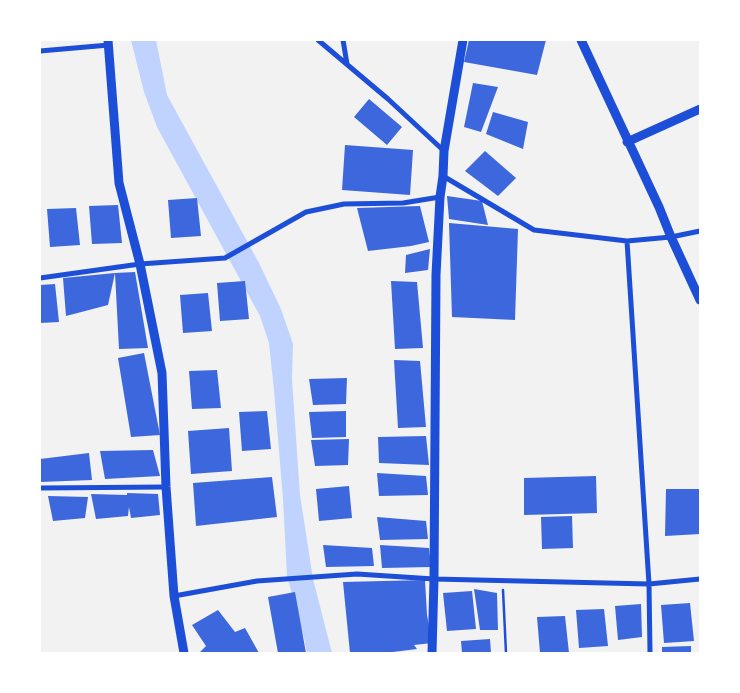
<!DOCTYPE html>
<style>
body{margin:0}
#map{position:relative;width:740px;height:693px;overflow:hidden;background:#f2f2f2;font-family:Helvetica,sans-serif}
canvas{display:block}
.frame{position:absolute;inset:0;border:41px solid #fff;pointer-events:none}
</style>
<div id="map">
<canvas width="740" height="693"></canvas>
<div class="frame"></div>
</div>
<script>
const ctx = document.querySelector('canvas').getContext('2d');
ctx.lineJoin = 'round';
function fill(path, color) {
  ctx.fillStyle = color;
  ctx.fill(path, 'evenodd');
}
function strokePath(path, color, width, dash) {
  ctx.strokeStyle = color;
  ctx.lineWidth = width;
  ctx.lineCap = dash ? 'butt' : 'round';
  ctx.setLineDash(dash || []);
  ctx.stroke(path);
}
fill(new Path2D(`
 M131 40H156L167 95 259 263 281 309 293 344 292 379 300 495 313 579 332 653H307L304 638 287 576 283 499 274 390 269 343 260 316 157 127 144 92Z`), '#bfd3fe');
fill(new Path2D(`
 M469 40H546L537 75 464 62Z
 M473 83 498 87 481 132 464 127Z
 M369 99 402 127 387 145 354 117Z
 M493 112 528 122 523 149 486 134Z
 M345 145 413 150 410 195 342 190Z
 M485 151 516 178 498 196 465 171Z
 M447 196 482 201 488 225 449 219Z
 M197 198 201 236 171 238 168 200Z
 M118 205 122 243 92 244 89 206Z
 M420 206 429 242 411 246 368 251 357 208Z
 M76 208 80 245 50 247 47 209Z
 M449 223 518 229 515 320 452 317Z
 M430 249 428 270 405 273 406 255Z
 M135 272 148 348 119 349 115 273 108 305 66 316 63 278 115 273Z
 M245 281 249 319 220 321 217 283Z
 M391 281 417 282 423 348 395 349Z
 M55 284 59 322 40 323V285Z
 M208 293 212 331 183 333 180 295Z
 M144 353 160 435 131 437 118 358Z
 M394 360 420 361 426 427 398 428Z
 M217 370 221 408 192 409 189 371Z
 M347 378 346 404 313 405 309 379Z
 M267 411 271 449 242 451 239 412Z
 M346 411V437L312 438 309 412Z
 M229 428 232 471 191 474 188 431Z
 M426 436 429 465 379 463 378 437Z
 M349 439 348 465 315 466 311 440Z
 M153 450 160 476 105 479 100 451Z
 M89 453 92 480 40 482V459Z
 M377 473 426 476 428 495 379 496Z
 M596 476 597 513 524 515V478Z
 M272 477 277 517 196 526 193 483Z
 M349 486 352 518 319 521 316 489Z
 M666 489H700V534L665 536Z
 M127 493 158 494 160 515 131 518 129 507 128 516 96 519 91 494 127 495Z
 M48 496 88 497 85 518 53 521Z
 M572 516 573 548 542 549 541 517Z
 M377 517 426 521 428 539 380 540Z
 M323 545 372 548 374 566 326 567Z
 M380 545 429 548 431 567 382 568Z
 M425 580 427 615 432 643 414 645 417 649 385 653H350L343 582Z
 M474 589 497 593 498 630H480Z
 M472 591 476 629 447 631 443 593Z
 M295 592 306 653H278L268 597Z
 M690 603 694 641 664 643 661 605Z
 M641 604 642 637 618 640 615 606Z
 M604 609 608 646 579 648 576 610Z
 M218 610 235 632 245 628 259 653H199L206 646 192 625Z
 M565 616 569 653H540L537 617Z
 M490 639 491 653H462L461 641Z
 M691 646V653H662V647Z`), '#3d67dc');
strokePath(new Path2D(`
 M503 590 506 653`), '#1d4ed8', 2.5);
strokePath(new Path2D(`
 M318 40 388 99 444 151
 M343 40 347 64
 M40 51 109 45
 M443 176 534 230 627 241 671 237 700 231
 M627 241 649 584 650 653
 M40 278 140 264 225 258 306 212 344 204 403 203 440 197
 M40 488 166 487
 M174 596 257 581 357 574 434 579 649 584 700 579`), '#1d4ed8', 5);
strokePath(new Path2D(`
 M108 40 119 183 140 264 162 373 166 487 174 596 184 653
 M581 40 659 207 671 237 700 300
 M627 142 700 109
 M432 653 434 579 436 275 440 197 443 176 444 151 463 40`), '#1d4ed8', 9);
</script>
